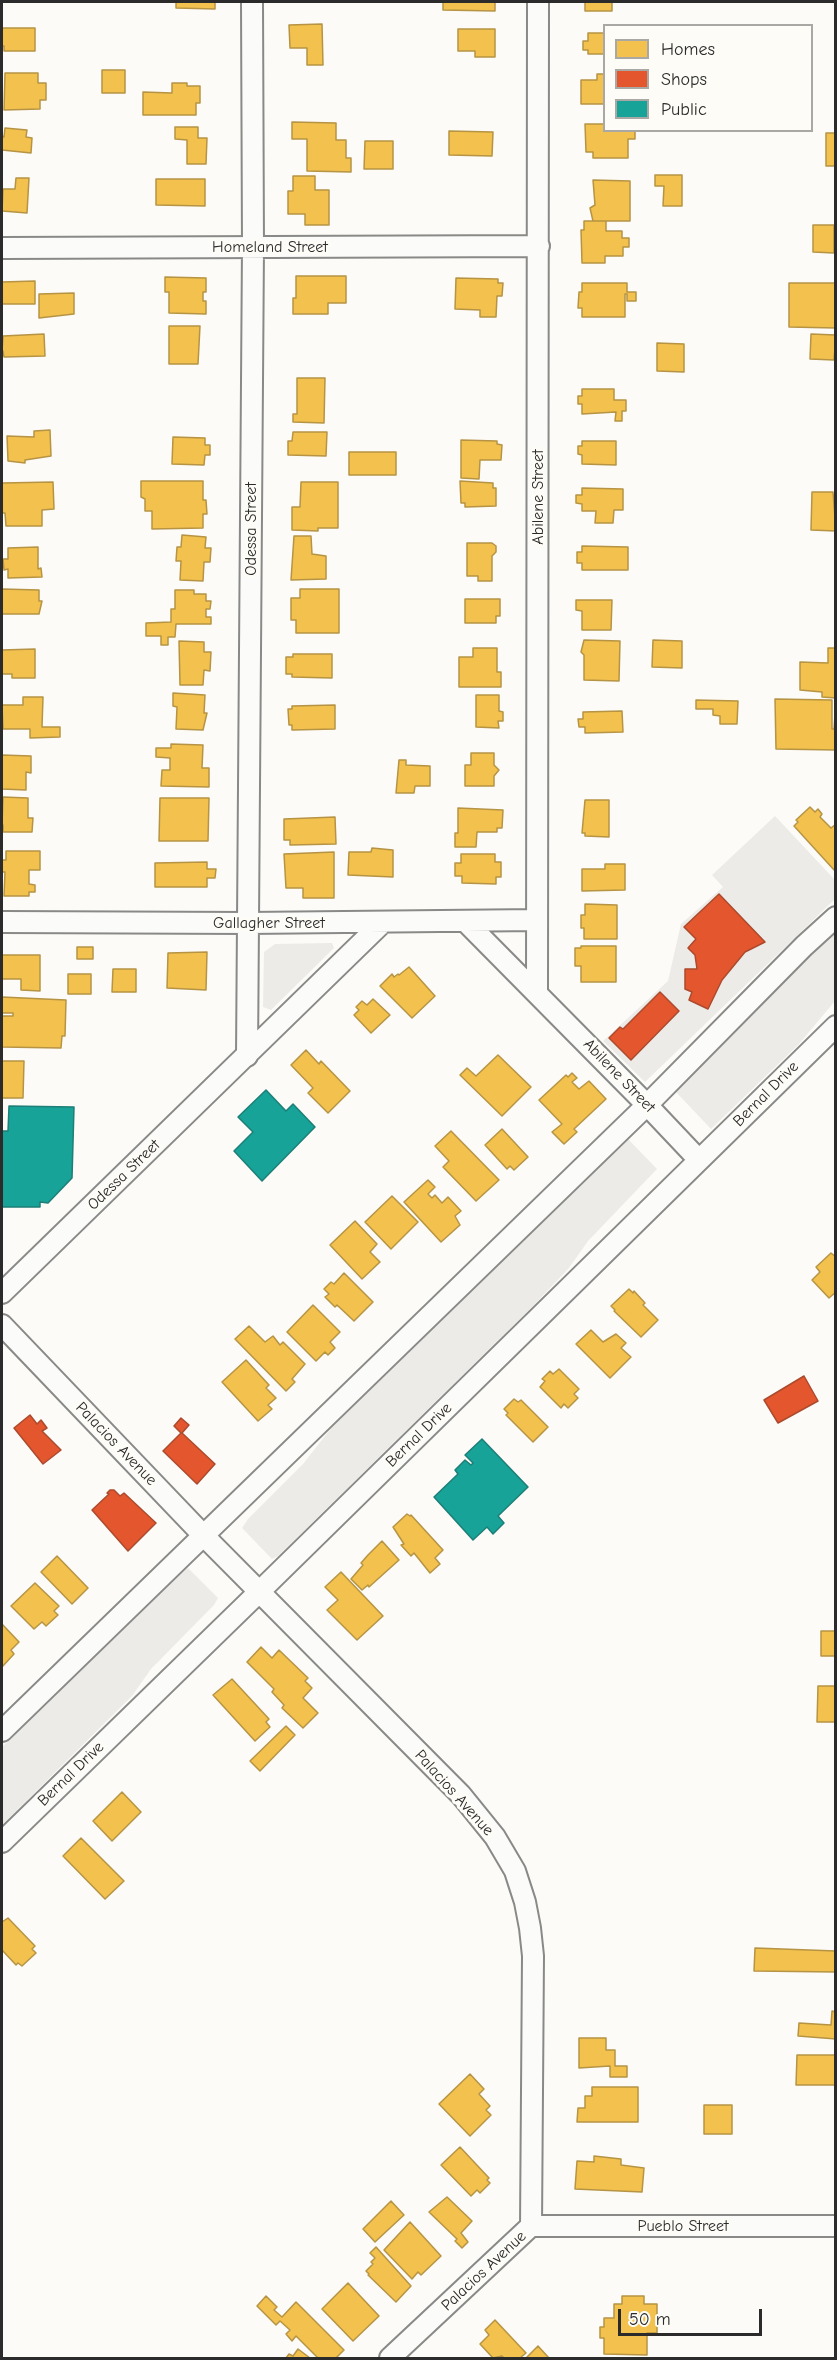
<!DOCTYPE html>
<style>
body{margin:0}
#map{position:relative;width:837px;height:2360px;overflow:hidden;background:#fcfbf8;font-family:"Comic Neue",sans-serif}
canvas{display:block}
.frame{position:absolute;inset:0;border:3px solid #2b2b2b;pointer-events:none}
.legend{position:absolute;left:603px;top:24px;width:210px;height:108px;box-sizing:border-box;background:#fdfcf7;border:2px solid #a9a8a5;margin:0;padding:8px 10px;list-style:none;font-size:18px;color:#2b2b2b}
.legend li{display:flex;align-items:center;gap:12px;height:30px}
.legend b{width:30px;border:2px solid #a9a8a5}
.scale{position:absolute;left:618px;top:2309px;width:144px;height:27px;box-sizing:border-box;border:3px solid #2b2b2b;border-top:0;padding-left:8px;font-size:18px;line-height:21px;white-space:nowrap;color:#2b2b2b;-webkit-text-stroke:4px #fdfcf7;paint-order:stroke}
</style>
<div id="map">
<canvas width="837" height="2360"></canvas>
<div class="frame"></div>
<ul class="legend">
<li><b style="height:16px;background:#f2c14e"></b>Homes</li>
<li><b style="height:16px;background:#e4572e"></b>Shops</li>
<li><b style="height:16px;background:#17a398"></b>Public</li>
</ul>
<div class="scale">50 m</div>
</div>
<script>
const ctx = document.querySelector('canvas').getContext('2d');
ctx.lineJoin = 'round';
function fill(path, color) {
  ctx.fillStyle = color;
  ctx.fill(path, 'evenodd');
}
function strokePath(path, color, width, dash) {
  ctx.strokeStyle = color;
  ctx.lineWidth = width;
  ctx.lineCap = dash ? 'butt' : 'round';
  ctx.setLineDash(dash || []);
  ctx.stroke(path);
}
function write(font, color, halo, rows, align = 'center') {
  ctx.font = font + ' "Comic Neue",sans-serif';
  ctx.lineWidth = 6;
  ctx.setLineDash([]);
  ctx.textBaseline = 'middle';
  ctx.strokeStyle = halo;
  ctx.fillStyle = color;
  for (const [text, x, y, turn = 0] of rows) {
    ctx.save();
    ctx.translate(x, y);
    ctx.rotate((+turn || 0) * Math.PI / 180);
    ctx.textAlign = isNaN(turn) ? turn : align;
    if (halo) ctx.strokeText(text, 0, 0);
    ctx.fillText(text, 0, 0);
    ctx.restore();
  }
}
fill(new Path2D(`
 M775 816 835 880V899L645 1082 603 1041 668 981 681 924 723 887 712 875Z`), '#ecebe7');
fill(new Path2D(`
 M835 931V1001L799 1044 711 1129 675 1091 682 1081Z
 M332 943 334 948 271 1010 263 1007 264 952 275 944Z
 M627 1138 657 1169 588 1241 569 1268 533 1306 278 1556 272 1559 242 1528 248 1519 303 1464 339 1418Z
 M188 1568 218 1598 214 1605 151 1669 132 1696 2 1825V1747L177 1576Z`), '#ecebe8');
const homes = new Path2D(`
 M176 2H215V9L176 8Z
 M443 2H495V11L443 10Z
 M585 2H612V11H585Z
 M322 24 323 65H307V48H290L289 25Z
 M2 28H35V51H4V46H2Z
 M458 29H495V57H475V51H458Z
 M588 33H604V54H588V50H583V41H588Z
 M102 70H125V93H102Z
 M5 73H38V83H46V100H40V109L4 110Z
 M597 74H604V104H581V80H597Z
 M172 83H187V86H200V103H196V115H143V92L172 93Z
 M292 122 336 123V140H346V158H351V172L307 171V139H292Z
 M585 124H604V130H635V139H628V158H593V152H586Z
 M175 127H198V138H207L206 164H187V140L175 139Z
 M5 128 27 130 26 137 32 138 31 153 2 150V136L4 137Z
 M449 131 493 132 492 156 449 155Z
 M826 133H836V166H826Z
 M365 141H393V169H364Z
 M655 175H682V206H663L664 186H655Z
 M293 176H315V190H329V225H305V214H288V191H293Z
 M16 178H29L27 213 2 211 3 189H15Z
 M156 179H205V206L156 205Z
 M593 180 630 181V221H593L590 208 595 205Z
 M584 221H606V231H622V238H629V247H623V256H605V263H582L581 230H584Z
 M813 225H834V253L813 252Z
 M296 276H346V303H328V314H293V298H296Z
 M165 277 206 278V292H203V301H206V314L169 313V292H165Z
 M456 278 498 279V283H503L502 296H497L496 317H480V310L455 309Z
 M35 281V304H2V282Z
 M582 283H627V292H636V301H627V294H625V317H582V308H578L579 292H582Z
 M789 283H836V328L789 327Z
 M74 293V314L39 318V294Z
 M169 326H200L198 364H169Z
 M44 334 45 356 4 357 3 351 2 352 3 336Z
 M811 334 836 335 834 360 810 359Z
 M657 343 684 344V372L657 371Z
 M297 378H325L324 423 293 422V414H297Z
 M582 389H614V400H626V411H622V421H615L616 412 582 414V404H578V396H582Z
 M50 430 51 456 25 460V463L8 461 7 436 34 437V431Z
 M293 432H327L326 456 288 455V441H292Z
 M173 437 205 438V445H210V455H205L204 465 172 464Z
 M461 440 497 441V444L502 445 501 460H480L479 479 461 478Z
 M582 441H616V465L582 464V455L578 454V446H582Z
 M349 452H396V475H349Z
 M141 481H203V500H206L207 514H203V528L152 529V511H145V499L141 497Z
 M460 481 493 483V488H496V506L465 507V503H461Z
 M53 482 54 509 42 510V526H6L5 513H2V483Z
 M301 482H338V528H318V531L292 530V507H300Z
 M582 488 623 489V510H614L613 523H595L596 511H582V504L576 503V495H582Z
 M812 492H833L836 531 811 530Z
 M182 535 206 537 205 548H211L210 562H204L203 581 180 580 181 561H176L177 547H181Z
 M294 536H311L312 554 326 556V579L291 580Z
 M467 543H492L496 546V552L492 556V581H478V576H467Z
 M582 546 628 547V570H582V563H577V552H582Z
 M38 547V569L41 568 42 577 8 578V569L4 570 3 559H8V548Z
 M2 589 39 590V601H42L39 614H2Z
 M300 589H339V633H296V620H291V598H300Z
 M175 590H194V594H206V601H211L210 609H206V617H211V624H176L175 637H168V645H161V636H146V623L171 622V609H175Z
 M465 599H500V616H496V623H465Z
 M576 600H612L611 630H582V611L576 610Z
 M584 640 620 641 619 681 584 680V655L581 652Z
 M653 640 682 641V668L652 667Z
 M179 641 204 642V652H211L210 671 204 670 203 685H180Z
 M473 648H497V672H501V687H459V657H473Z
 M828 648H836V698L822 697V692L800 690V662L828 663Z
 M35 649V678H12V674H2V650Z
 M293 654H332V678L292 677V674H286V657H293Z
 M173 693 205 695 204 713H207L203 730 176 729 177 707 173 706Z
 M476 695H499V711L503 712V721H498L499 728 476 727Z
 M23 697H43L42 727H60V737L30 738V729H3L2 705H23Z
 M775 699 832 700V729H834L836 699V750L776 749Z
 M696 700 738 701 737 724H720V716L713 715V709H696Z
 M335 705V729L292 730V725H289L288 709H292V706Z
 M622 711 623 732 585 733V727H579L578 719H583V712Z
 M171 744 203 745 202 768H209V787L161 786 162 770H170V758L156 757V748H171Z
 M471 753H494V765L499 770 494 776V786H465V765H471Z
 M2 755 31 756V773L26 772V790L2 789Z
 M399 760H406V765L430 766V786H415L414 793H396Z
 M3 797 28 798V818H33L32 832H3V825H2Z
 M160 798H209L208 841H159Z
 M585 800H609V837L585 836V833H582Z
 M810 807 815 812 818 809 822 814 820 817 831 828 836 824 835 871 794 826 798 822 796 820Z
 M458 808 503 810 502 828H497V832H477L476 847H455V833H458Z
 M335 817 336 844 290 845V840H284V819Z
 M372 848 393 850V877L348 875 349 852H371Z
 M6 851H40V870H29V884L35 885V892H29V896H4L5 872H2V860H6Z
 M334 852V898H303V888H286L284 854Z
 M461 854H495V862H501V877H496V884L462 883V876H455V863H461Z
 M207 862V869H216L215 878H207V887H155V863Z
 M605 864H625V890L582 891V869H605Z
 M585 904 617 905V939H584V928H581V915H585Z
 M581 946H616V982H581V966H575V948H581Z
 M77 947H93V959H77Z
 M207 952 206 990 167 988 168 953Z
 M2 955H40V991L21 990V979H2Z
 M409 967 435 996 412 1018 380 986 392 974 394 977 398 974 399 975Z
 M113 969H136V992H112Z
 M68 974H91V994H68Z
 M2 997 66 1000 65 1036H62L61 1048 2 1047V1016H13V1013H2Z
 M373 999 390 1015 371 1033 354 1015 359 1010 356 1007 362 1001 367 1005Z
 M306 1050 319 1064 321 1061 350 1091 328 1113 308 1093 313 1088 291 1065Z
 M498 1055 531 1087 502 1116 460 1075 467 1068 476 1076Z
 M2 1061H24L23 1098H2Z
 M572 1073 577 1078 572 1082 579 1089 589 1081 606 1099 574 1129 577 1132 564 1144 552 1132 562 1124 539 1100 566 1075 568 1077Z
 M502 1129 528 1157 514 1170 510 1166 507 1169 485 1145Z
 M451 1131 499 1180 476 1201 443 1167 449 1161 435 1146Z
 M428 1180 435 1187 428 1194 432 1198 435 1195 442 1203 448 1197 461 1211 455 1216 460 1225 441 1242 404 1202Z
 M392 1196 418 1222 391 1249 365 1222Z
 M355 1221 377 1244 370 1252 380 1262 362 1279 330 1245Z
 M831 1253 836 1257V1292L829 1298 812 1280 820 1272 816 1267Z
 M344 1273 373 1302 354 1321 337 1305 335 1307 325 1297 329 1294 324 1289 331 1282 334 1284Z
 M629 1289 633 1293 634 1291 645 1303 643 1305 658 1320 641 1337 614 1311 615 1310 611 1306Z
 M313 1305 340 1332 330 1342 335 1348 328 1355 325 1352 316 1361 287 1332Z
 M249 1326 265 1342 273 1336 280 1345 283 1342 305 1364 292 1379 295 1382 286 1391 235 1339Z
 M591 1330 603 1342 616 1334 626 1343 621 1348 631 1357 610 1378 576 1344Z
 M246 1360 269 1385 266 1388 276 1398 268 1405 272 1409 258 1421 222 1382Z
 M559 1369 579 1389 574 1394 578 1398 568 1408 564 1404 561 1408 540 1387 545 1381 542 1379 550 1371 553 1374Z
 M514 1399 518 1402 521 1400 548 1427 533 1442 506 1415 508 1413 504 1409Z
 M407 1514 410 1516 411 1515 443 1550 435 1558 440 1564 430 1573 414 1553 411 1556 401 1545 404 1544 393 1527Z
 M382 1541 399 1560 369 1587 368 1585 362 1590 351 1579 363 1565 361 1563 368 1555Z
 M57 1556 88 1588 72 1604 41 1572Z
 M341 1572 383 1616 357 1640 327 1610 338 1600 325 1587Z
 M35 1583 59 1606 54 1611 58 1615 46 1626 42 1622 34 1629 11 1606Z
 M2 1624 19 1642 11 1650 14 1654 2 1667Z
 M821 1631H836V1656H821Z
 M261 1647 272 1658 279 1650 308 1678 305 1681 312 1688 303 1698 318 1713 303 1728 282 1708 284 1705 272 1692 274 1689 247 1662Z
 M232 1679 269 1719 266 1722 270 1727 255 1741 213 1695Z
 M818 1686H836V1722H817Z
 M286 1726 295 1735 260 1771 250 1761Z
 M122 1792 141 1812 112 1841 93 1821Z
 M81 1838 124 1881 105 1899 63 1856Z
 M8 1918 35 1946 32 1949 36 1953 22 1966 18 1963 16 1965 2 1950V1922Z
 M755 1948 836 1951V1972L754 1971Z
 M832 2011 836 2012V2039L798 2036 799 2023 831 2025Z
 M579 2038H606V2050H615V2066H627V2077H610V2066L579 2068Z
 M797 2055H836V2085H796Z
 M470 2074 484 2089 479 2094 490 2106 486 2110 491 2115 470 2136 439 2104Z
 M592 2087H638V2122H577L578 2108H585V2096H592Z
 M704 2105H732V2134H704Z
 M460 2147 489 2178 487 2180 490 2183 480 2193 477 2190 471 2196 441 2165Z
 M594 2156 621 2159V2165L644 2168 642 2192 575 2189 577 2161 594 2162Z
 M447 2197 472 2221 461 2233 468 2242 462 2248 455 2241 457 2239 429 2212Z
 M391 2201 404 2215 375 2242 363 2229Z
 M410 2222 441 2256 421 2275 418 2272 412 2279 384 2250Z
 M376 2247 411 2286 396 2302 368 2275 369 2274 366 2271 373 2264 371 2262 375 2258 370 2253Z
 M348 2283 379 2316 353 2341 322 2309Z
 M266 2296 277 2307 274 2310 282 2317 296 2302 344 2350 336 2358H318L296 2336 292 2341 286 2334 290 2330 280 2321 276 2325 257 2306Z
 M622 2296H644V2304H657V2333H647V2355L604 2354V2338H600V2327H604V2318H614V2304H622Z
 M495 2320 526 2353 520 2358H504L502 2356 493 2358 480 2344 489 2335 485 2330Z
 M538 2346 549 2358H526Z
 M298 2349 310 2358H286L289 2354 293 2356Z`);
fill(homes, '#f2c14e');
strokePath(homes, '#b69444', 1.5);
const shops = new Path2D(`
 M719 894 765 942 745 952 722 980 708 1009 689 1000 692 992 685 989V969H697L695 955 688 948 696 939 684 927Z
 M660 992 679 1011 631 1060 609 1038 620 1027 623 1029Z
 M804 1376 818 1401 778 1423 764 1400Z
 M30 1415 37 1424 41 1420 47 1428 42 1431 61 1450 43 1464 14 1428Z
 M181 1418 189 1425 182 1433 215 1464 197 1484 163 1451 181 1433 174 1426Z
 M110 1490H114L120 1496 124 1493 156 1523 128 1551 92 1510 109 1494 107 1493Z`);
fill(shops, '#e4572e');
strokePath(shops, '#ac4a2d', 1.5);
const public = new Path2D(`
 M266 1090 286 1111 293 1104 315 1127 262 1181 234 1151 253 1132 238 1117Z
 M9 1106 74 1107 72 1178 48 1203 40 1202V1207H2V1131H8Z
 M482 1439 528 1487 498 1516 504 1523 493 1534 487 1527 473 1540 434 1497 458 1474 455 1470 465 1460 471 1465 473 1463 465 1455Z`);
fill(public, '#17a398');
strokePath(public, '#1d7f77', 1.5);
const minor = new Path2D(`
 M2 248 539 246
 M2 922 248 923 537 920
 M466 922 647 1105 699 1160
 M537 993 538 2
 M247 1056 253 247 252 2
 M2 1293 382 923
 M2 1325 203 1535 461 1795 495 1837 515 1871 525 1902 530 1928 533 1956 531 2226 390 2358
 M2 1731 647 1105 804 946 836 917
 M2 1842 259 1592 836 1026
 M531 2226H836`);
strokePath(minor, '#898987', 24);
strokePath(minor, '#fbfbf9', 20);
write('16px', '#2b2b2b', '#fdfcf7', [
 ["Homeland Street",270,247],
 ["Abilene Street",538,497,-90],
 ["Odessa Street",251,529,-90],
 ["Gallagher Street",269,923],
 ["Abilene Street",619,1076,46],
 ["Bernal Drive",766,1094,-45],
 ["Odessa Street",124,1175,-44],
 ["Bernal Drive",419,1435,-44],
 ["Palacios Avenue",116,1444,46],
 ["Bernal Drive",71,1774,-44],
 ["Palacios Avenue",454,1793,48],
 ["Pueblo Street",683,2226],
 ["Palacios Avenue",484,2271,-43]
]);
</script>
